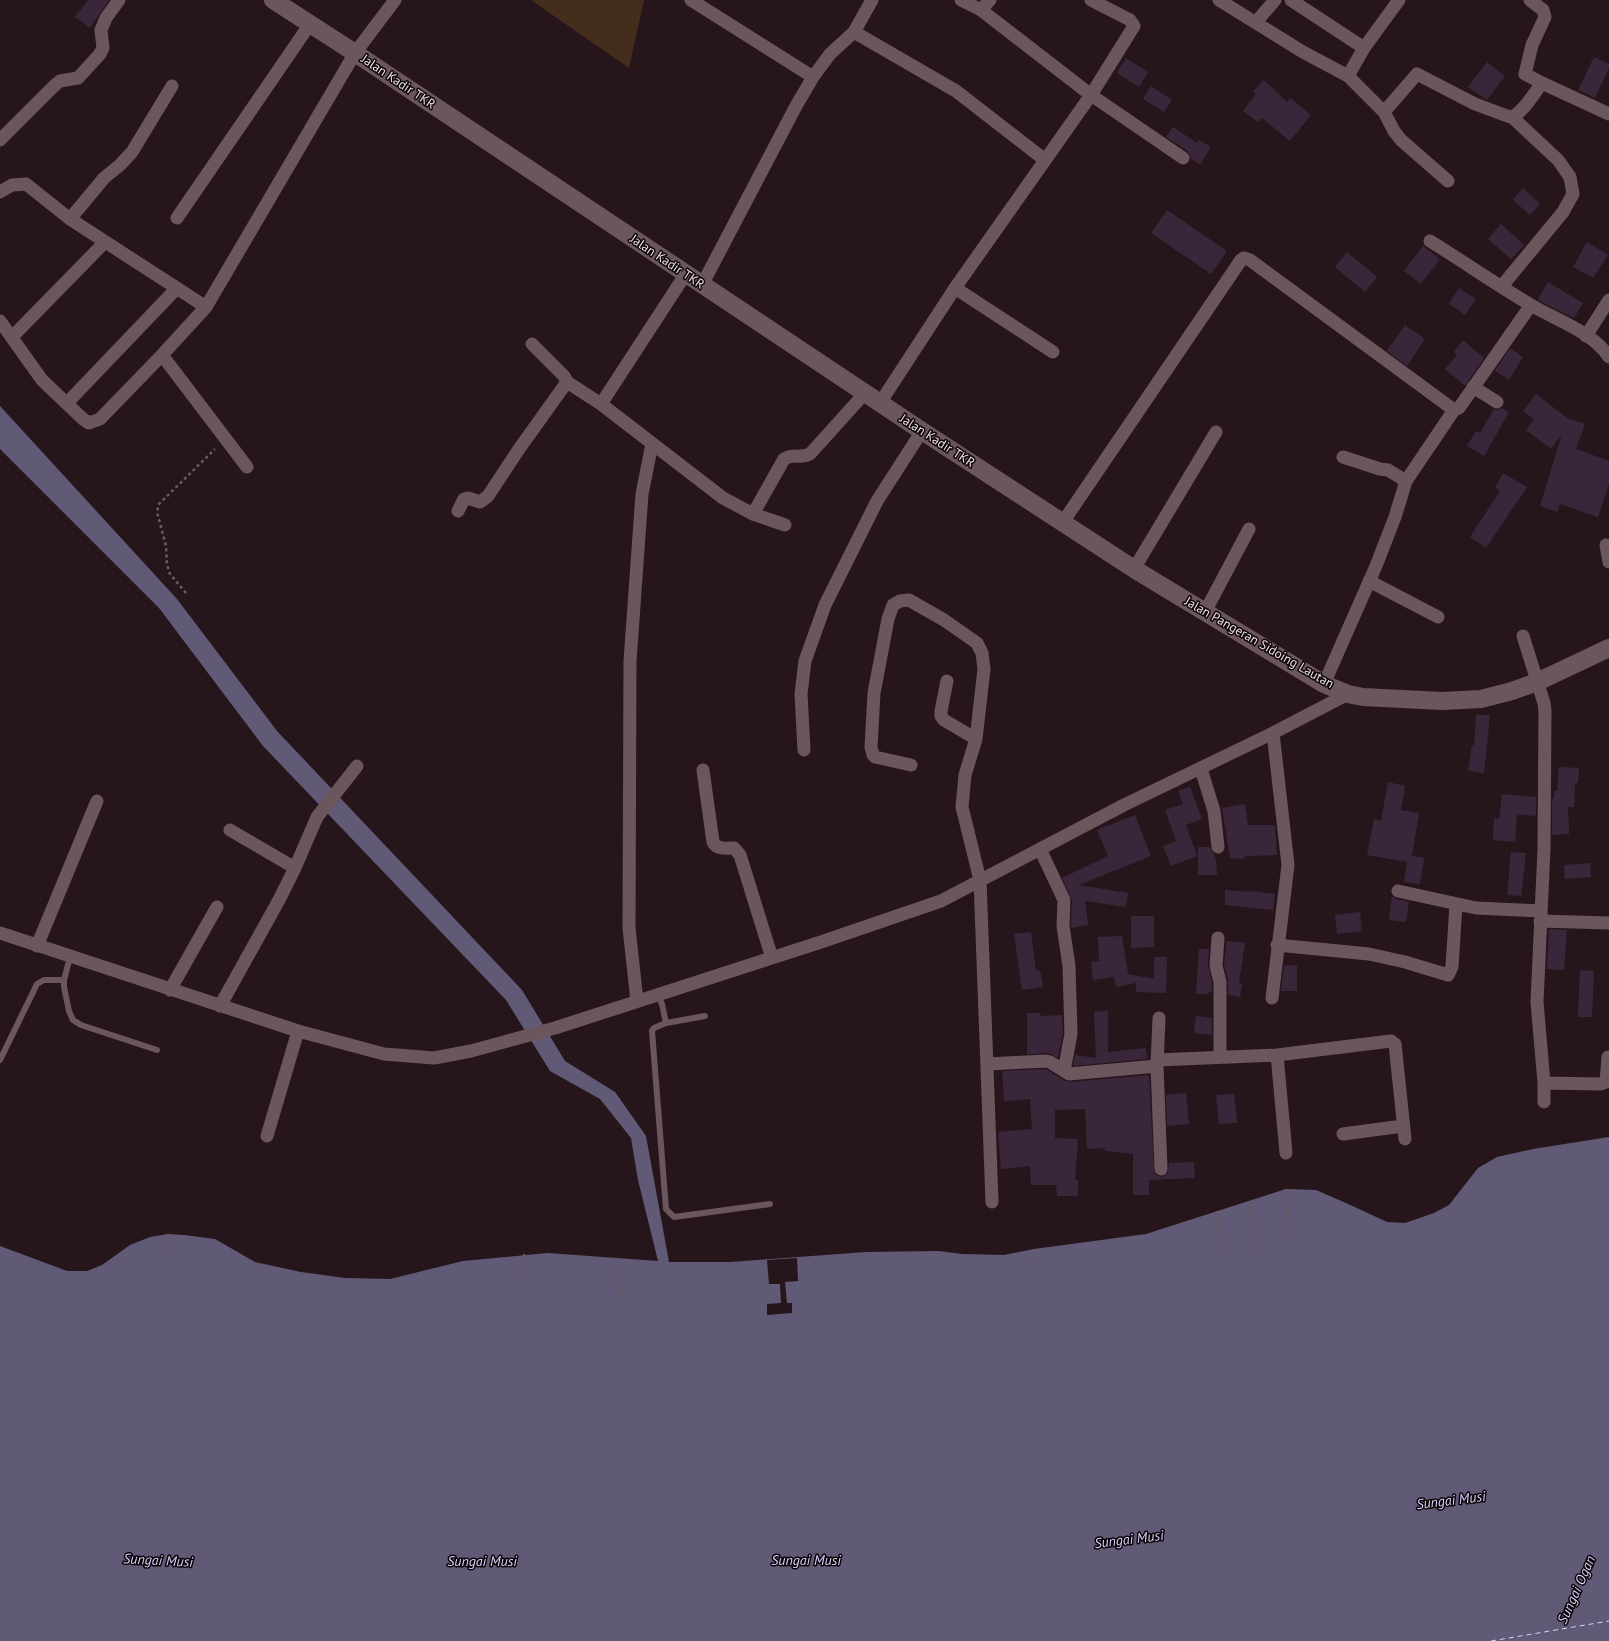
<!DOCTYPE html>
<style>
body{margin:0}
canvas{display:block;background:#27151c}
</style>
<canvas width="1609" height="1641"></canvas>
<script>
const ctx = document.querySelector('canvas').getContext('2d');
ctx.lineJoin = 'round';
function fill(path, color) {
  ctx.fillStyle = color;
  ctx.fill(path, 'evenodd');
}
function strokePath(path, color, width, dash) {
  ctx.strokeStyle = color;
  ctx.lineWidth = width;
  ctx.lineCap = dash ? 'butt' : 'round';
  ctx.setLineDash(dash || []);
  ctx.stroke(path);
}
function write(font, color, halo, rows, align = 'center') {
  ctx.font = font + ' "PT Sans",sans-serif';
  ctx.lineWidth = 3;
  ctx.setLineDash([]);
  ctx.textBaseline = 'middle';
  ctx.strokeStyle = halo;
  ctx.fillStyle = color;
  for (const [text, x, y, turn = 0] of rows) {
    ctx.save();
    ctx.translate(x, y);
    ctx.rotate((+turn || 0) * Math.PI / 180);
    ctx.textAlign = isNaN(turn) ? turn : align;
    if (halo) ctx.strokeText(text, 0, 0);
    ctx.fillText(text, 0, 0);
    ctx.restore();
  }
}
fill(new Path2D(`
 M531 0H644L629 68Z`), '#442d1d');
fill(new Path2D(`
 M0 406 177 599 277 731 522 990 565 1061 615 1092 646 1136 669 1262H730L866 1252 939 1251 962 1254 1004 1255 1034 1249 1146 1234 1286 1189 1316 1190 1346 1203 1387 1222 1405 1223 1434 1213 1449 1205 1478 1168 1497 1157 1533 1149 1609 1137V1641H0V1246L67 1271H87L102 1265 130 1245 150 1237 168 1234 184 1235 215 1239 255 1262 301 1272 345 1278 390 1279 463 1261 548 1253 658 1261 638 1180 631 1138 600 1099 550 1071 506 1000 263 746 159 608 0 449Z`), '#605a76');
fill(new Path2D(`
 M797 1258 798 1281 785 1282 787 1303H792V1313L767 1315V1304L781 1303 780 1284H769L767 1260Z`), '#27151c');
strokePath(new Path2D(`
 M1491 1641 1609 1621`), '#dbd1fd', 1, [5, 4]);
fill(new Path2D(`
 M88 0H109L90 28 75 17Z
 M1594 57 1609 64V68L1595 98 1578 90Z
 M1126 58 1148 72 1139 87 1117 73Z
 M1487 62 1505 76 1487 100 1468 87Z
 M1264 80 1287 102 1290 98 1311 115 1290 141 1262 118 1258 122 1243 111 1256 94 1253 91Z
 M1151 86 1172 100 1164 112 1143 99Z
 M1173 127 1197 143 1199 140 1211 147 1200 165 1191 159 1190 155 1188 151 1166 137Z
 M1523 188 1540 204 1530 215 1513 200Z
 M1167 210 1227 251 1211 274 1151 233Z
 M1501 224 1524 245 1511 259 1488 239Z
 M1587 242 1608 255 1593 278 1573 267Z
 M1423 246 1440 259 1421 284 1404 271Z
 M1347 252 1377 277 1365 292 1335 267Z
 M1548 282 1583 303 1574 318 1538 300Z
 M1459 288 1476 299 1465 315 1449 304Z
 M1405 325 1425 339 1407 366 1387 351Z
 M1463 340 1484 358 1465 386 1445 369 1457 355 1454 352Z
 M1510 348 1523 357 1509 380 1495 371Z
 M1536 394 1567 418 1585 424 1576 449 1609 461V484L1598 517 1560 504 1557 512 1540 506 1562 434 1551 449 1526 430 1534 419 1523 411Z
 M1502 408 1509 412 1484 456 1467 446 1476 431 1480 433 1494 409 1497 410Z
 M1503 473 1527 487 1486 548 1470 537 1500 491 1495 488Z
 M1476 715H1490L1484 773 1468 771 1472 745 1474 746Z
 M1559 767 1579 768 1578 783H1575L1574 807H1568L1569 834 1552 835V799H1554V791H1557Z
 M1388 782 1405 786 1401 810 1419 813 1412 856 1424 858 1420 884 1404 882 1407 862 1367 855 1374 819 1381 821Z
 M1190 787 1202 819 1186 825 1197 856 1171 866 1163 846 1176 841 1165 810 1183 804 1178 791Z
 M1502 794 1536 797V816L1517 814 1515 842 1493 840 1494 818 1499 819Z
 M1245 804 1248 825H1275L1277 855 1245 856 1244 859 1230 858 1222 808Z
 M1135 815 1151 856 1079 885 1128 893 1126 907 1085 901 1088 925 1071 928 1072 900 1062 878 1108 856 1097 830Z
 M1198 847H1210L1216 859 1217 875H1198Z
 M1511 852 1526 853 1521 896 1507 895Z
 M1590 863 1591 877 1565 879 1564 865Z
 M1225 890 1251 892 1252 891 1275 894 1273 910 1225 905Z
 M1392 896 1396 899 1409 902 1406 922 1389 920Z
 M1360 912 1362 931 1337 934 1335 915Z
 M1131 916H1154V947L1131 948Z
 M1549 929 1567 930 1564 970 1547 969Z
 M1031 932 1036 971 1040 970 1043 987 1022 990 1014 934Z
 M1122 936 1128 974 1154 979V957H1167L1166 993 1136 992V983L1116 987 1114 977 1093 980 1091 962 1099 961 1098 937Z
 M1227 941 1245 943 1239 983 1242 984 1240 997 1228 995V980L1224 965Z
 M1199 949H1209L1208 966 1212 983V992L1209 991V994H1196Z
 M1297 965V991H1281L1284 966Z
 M1580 970 1594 971 1592 1017H1578Z
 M1108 1011V1052L1146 1048 1147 1059 1073 1066 1075 1055 1096 1058 1094 1012Z
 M1027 1013H1040L1041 1016 1062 1015 1063 1033 1058 1058 1048 1053 1027 1054Z
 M1196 1016 1212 1018V1035L1194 1033Z
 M1045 1069 1065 1081 1070 1082 1149 1075 1154 1173 1157 1176 1162 1177 1168 1172 1169 1163 1194 1162 1195 1178 1149 1180V1195H1133V1154L1105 1151V1148L1087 1149 1085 1109 1055 1110V1138L1078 1139 1075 1180H1078V1196H1057L1056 1185H1031L1030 1166 1001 1169 998 1132 1032 1129 1030 1099 1004 1101 1002 1071Z
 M1186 1093 1189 1124 1167 1126 1166 1095Z
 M1234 1094 1237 1123 1219 1124 1216 1095Z`), '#39263a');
strokePath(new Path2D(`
 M186 593 170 574 167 565 166 546 157 512 159 504 215 449
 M1286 1189 1289 1243
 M1249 1201 1254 1252
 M1217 1211 1222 1257
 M1034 1249 1035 1260
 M163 1254 168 1234
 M524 1254 525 1278
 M613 1258 622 1299`), '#6b5b61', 2.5, [3, 3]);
strokePath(new Path2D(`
 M70 957 64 980V987L69 1011 73 1020 81 1025 157 1050
 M658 995 662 1004 666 1023 705 1016
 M666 1023 654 1028 652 1031 666 1209 674 1217 770 1204
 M0 1060 37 984 44 980H64`), '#6b565d', 6);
strokePath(new Path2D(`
 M691 0 813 77
 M961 0 981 10 1091 95 1134 26 1130 20 1091 0
 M1219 0 1303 52 1348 76 1384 112 1394 131 1401 140 1448 181
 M1291 0 1364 48
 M1530 0 1543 10 1545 17 1532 45 1525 74 1542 83
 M981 10 990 0
 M1256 22 1275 0
 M854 32 956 91 1045 160
 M1348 76 1364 48 1399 0
 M1384 112 1417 74 1475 104 1510 117C1521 116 1535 92 1542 83L1609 114
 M0 140 55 85 60 81 78 78 100 54 103 48 101 30 106 18 119 0
 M0 192 12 185 26 184 70 219 206 307
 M177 218 310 24
 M70 219 104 178 120 165 132 152 172 86
 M1430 241C1464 262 1497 285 1531 305 1556 320 1593 332 1609 357
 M702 285 796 106 813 77 830 54 854 32 872 0
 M1502 286 1563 212 1573 194 1570 177 1558 160 1512 117
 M955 288 1053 352
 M0 321 42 380 83 419 89 423 100 419 162 355 206 307 355 53 395 0
 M1586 336 1609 300
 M12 337 105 242
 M532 344 564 376 567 382
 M162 355 247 467
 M1473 387 1497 402
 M67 403 177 288
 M880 403 955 288 1091 95 1183 158
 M601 404 685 275
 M1343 457 1380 469 1388 470 1406 481
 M458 511 464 499 468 498 480 502 488 496 519 449 567 382 601 404 723 498 753 514 785 525
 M753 514 784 459C794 453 800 459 810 454L865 393
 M1063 522 1241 260 1244 258 1250 260 1454 410 1459 408 1531 305
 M1606 545 1609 562
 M1134 569 1216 432
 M1369 581 1438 617
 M1205 612 1249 529
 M1523 636 1544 703 1545 711 1544 849 1537 1002 1544 1083V1102
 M947 681 941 711V716L944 720 976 739
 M1324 684 1376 566 1395 517 1406 481 1454 410
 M804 750 801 694 805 661 825 605 877 501 922 431
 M911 765 875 757 873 755 871 747 874 693 888 619 893 605 900 601 909 600 944 620 977 643 982 653 984 669 976 739 965 775 962 807 980 880 992 1202
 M1201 769 1214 811 1218 847
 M703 770 713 842C717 850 726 848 734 848L740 855 772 958
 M230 830 295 868
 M1040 849 1064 900 1063 926 1069 966 1071 1034 1064 1071
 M1398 891 1476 908 1541 911
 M1540 921 1609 923
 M0 933 298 1031 384 1054 434 1058 471 1051 555 1028 821 942 941 901 1124 805 1273 733 1348 694
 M1218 938 1216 966 1220 982V1057
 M1277 945 1369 954 1405 962 1448 975 1452 967 1456 904
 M37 946 97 801
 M170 990 217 907
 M1272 998 1288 865 1273 733
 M637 1001 629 928 630 661 642 494 652 444
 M220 1006 279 900 295 868 317 817 357 766
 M1159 1018 1157 1066 1161 1169
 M1277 1055 1286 1153
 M1157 1060 1277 1055 1391 1041 1395 1044 1405 1139
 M987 1064 1046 1061 1050 1062 1069 1074 1157 1066
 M1544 1083 1601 1084 1606 1082 1608 1057
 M1343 1134 1403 1126
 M267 1136 298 1031`), '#6b565d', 13);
strokePath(new Path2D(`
 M273 0 355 53 922 431 1134 569 1324 684 1348 694 1363 697 1442 701 1481 699 1512 691 1537 682 1609 648`), '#6b565d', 18);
write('13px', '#ede0e5', '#0b0407', [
 ["Jalan Kadir TKR",398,82,34],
 ["Jalan Kadir TKR",667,262,34],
 ["Jalan Kadir TKR",937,441,33],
 ["Jalan Pangeran Sidoing Lautan",1259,643,30]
]);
write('italic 14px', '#dbd1fd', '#0b0407', [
 ["Sungai Musi",1451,1501,-7],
 ["Sungai Musi",1129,1540,-7],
 ["Sungai Musi",158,1561,3],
 ["Sungai Musi",806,1561],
 ["Sungai Musi",482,1562],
 ["Sungai Ogan",1577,1590,-66]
]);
</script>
